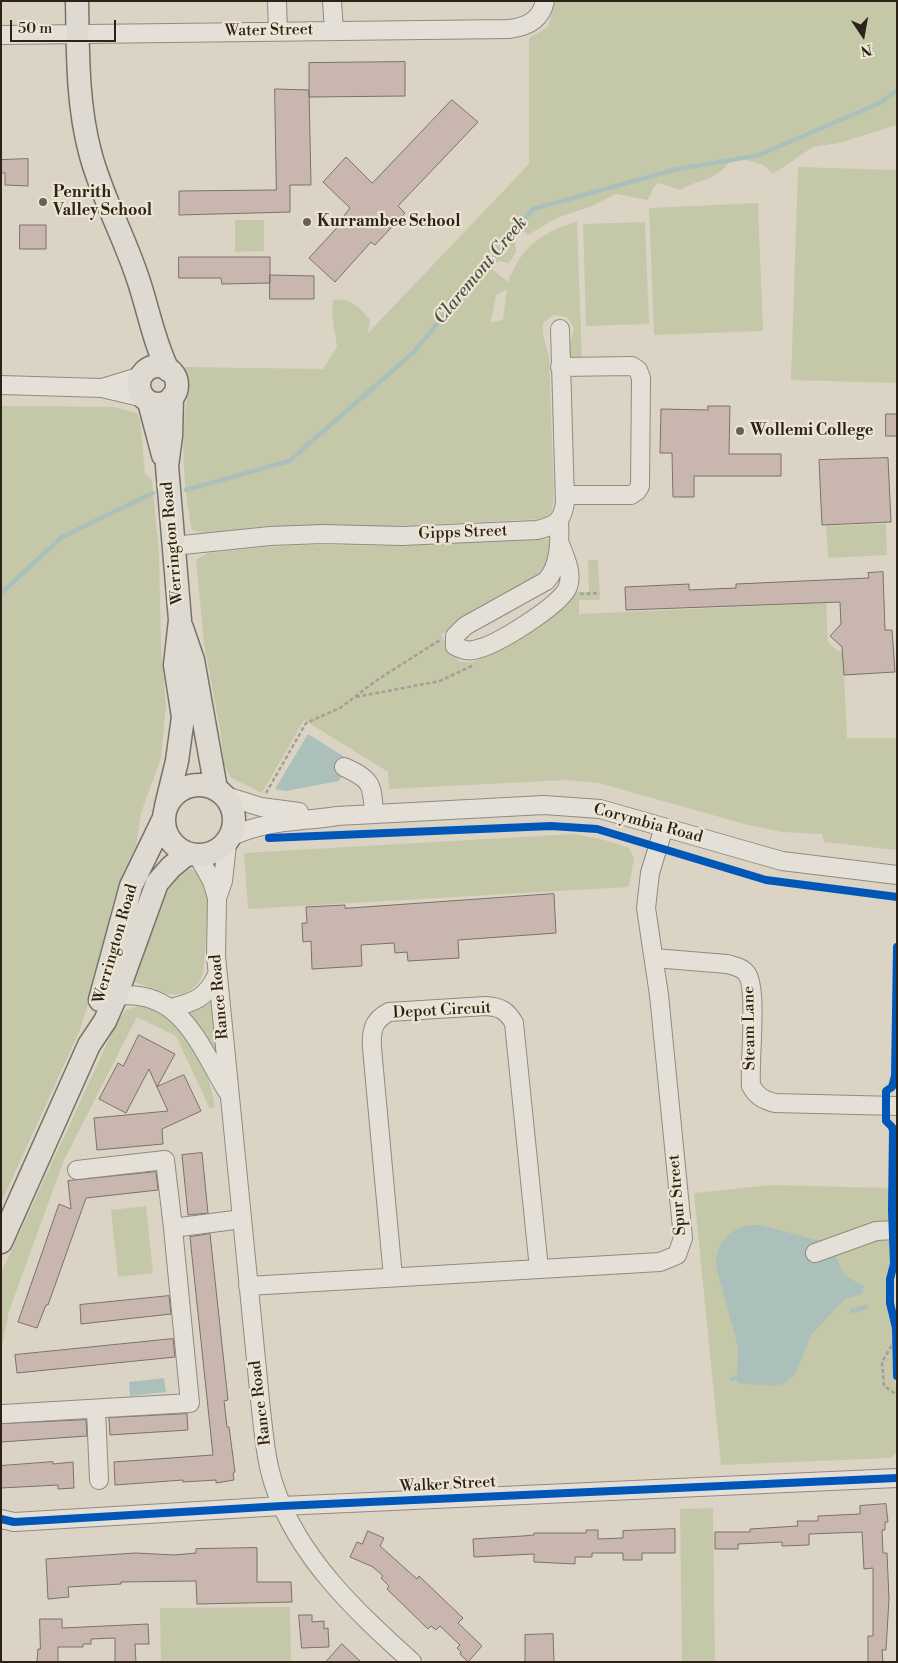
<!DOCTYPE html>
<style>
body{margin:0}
#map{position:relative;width:898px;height:1663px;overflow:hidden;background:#dbd4c4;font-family:"Libre Bodoni",serif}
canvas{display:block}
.frame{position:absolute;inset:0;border:2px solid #2e2217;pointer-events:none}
.north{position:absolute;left:838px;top:10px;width:50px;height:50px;-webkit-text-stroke:4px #ede5d3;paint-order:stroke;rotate:168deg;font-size:14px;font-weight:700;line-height:20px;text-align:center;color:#2e2217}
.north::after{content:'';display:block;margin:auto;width:18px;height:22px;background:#2e2217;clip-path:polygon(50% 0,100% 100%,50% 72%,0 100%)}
.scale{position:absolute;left:10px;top:20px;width:106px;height:22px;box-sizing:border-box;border:2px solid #2e2217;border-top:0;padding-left:6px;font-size:15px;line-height:18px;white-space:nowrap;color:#2e2217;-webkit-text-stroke:4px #ede5d3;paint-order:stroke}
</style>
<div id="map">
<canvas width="898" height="1663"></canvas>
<div class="frame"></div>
<div class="north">N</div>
<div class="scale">50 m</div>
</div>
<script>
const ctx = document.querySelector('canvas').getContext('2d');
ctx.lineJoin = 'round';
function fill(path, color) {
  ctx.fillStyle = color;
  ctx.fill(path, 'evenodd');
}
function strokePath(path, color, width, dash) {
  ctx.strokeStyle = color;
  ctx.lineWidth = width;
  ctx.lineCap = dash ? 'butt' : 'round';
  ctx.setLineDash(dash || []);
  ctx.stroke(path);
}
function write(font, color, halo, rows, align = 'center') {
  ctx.font = font + ' "Libre Bodoni",serif';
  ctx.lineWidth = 4.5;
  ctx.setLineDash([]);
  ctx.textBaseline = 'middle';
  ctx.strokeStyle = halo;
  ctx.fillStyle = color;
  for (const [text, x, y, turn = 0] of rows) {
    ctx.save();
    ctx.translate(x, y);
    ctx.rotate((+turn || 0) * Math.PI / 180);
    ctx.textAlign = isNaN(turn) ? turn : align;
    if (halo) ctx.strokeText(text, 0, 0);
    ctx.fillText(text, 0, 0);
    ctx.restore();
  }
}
fill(new Path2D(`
 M555 1H897V125L839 143 813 147 773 174 763 165 733 156C718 182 703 177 680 190L659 183 654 187 648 200 616 194 592 206 557 218 528 235 522 230 514 236 516 252 509 263 498 261 492 269 508 282C522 245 541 234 577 221L582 360 570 359 569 347 574 328 567 317 554 315 543 323V336L549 356 554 496 552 511 543 519 372 527 267 526 204 533 192 530C185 495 182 460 184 425 185 401 192 392 183 367L323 369 337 347 332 315 333 300C350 297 360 307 370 320L368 333 529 164V38L548 27ZM507 289 503 320 491 322 496 295Z
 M798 167 897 170V383L791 380Z
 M758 203 763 331 654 335 649 208Z
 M235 220H264V251L235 252Z
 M645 222 649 324 586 326 583 224Z
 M1 406 114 407 137 413 140 419 145 474 152 480 159 553 161 646 166 705 161 758 141 813 136 846 123 873 112 906 96 979 80 1030 1 1203Z
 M886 524 887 555 828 558 826 526Z
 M549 539V561L545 576 441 635 452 654 460 662H473L539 627 564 605 573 592H589L588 560H598L600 600H579V614L826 603 828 642 838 651H843L847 738H897V850L824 842 822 834 782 832 748 825 599 783 567 780 389 789 388 772 304 720 262 793 231 778 224 764 221 735 204 643 196 560 207 553 266 547 305 545 402 546Z
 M573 834 601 839 629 848 634 858 629 887 248 909 244 853Z
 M190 869C200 871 205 883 207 892 209 902 205 969 202 977 198 984 192 990 185 993 165 1000 149 983 129 982 141 948 155 885 190 869Z
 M210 995 216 1047 214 1050 186 1011Z
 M138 1006C185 1009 209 1067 215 1107L210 1109 176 1036 137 1017 64 1160 9 1311 1 1351V1273L117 1022 126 1010Z
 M771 1185 889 1188 891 1266 887 1279 888 1314 892 1327 893 1371 897 1391V1452L891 1458 721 1465 694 1193Z
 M146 1206 153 1273 118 1277 111 1210Z
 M713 1508 715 1662H682L680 1509Z
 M290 1607 291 1662H161L160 1608Z`), '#c4c8a8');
fill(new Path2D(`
 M308 734 348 759 339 781 286 791 275 789Z
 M749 1225H760L828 1243C844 1265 834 1274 864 1285L862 1294 845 1299 811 1335 796 1373 790 1379 783 1384 772 1386 737 1383 738 1347 716 1266C716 1243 727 1231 749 1225Z
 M164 1378 166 1392 130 1396 129 1382Z`), '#abc0bb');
strokePath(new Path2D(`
 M186 490 289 461 413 353 533 209 674 170 759 155 880 103 897 90
 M1 593 62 537 153 493
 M852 1311 866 1307
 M732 1379 742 1375`), '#abc0bb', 4.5);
const building = new Path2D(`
 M405 62V96L309 97V63Z
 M275 89 309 90 311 185H290V212L179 215V191L276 190Z
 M452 100 478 122 398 206 405 213 375 245 371 242 335 282 309 258 345 219 343 217 350 208 323 182 346 157 372 183Z
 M28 159V186L5 185V173H1V160Z
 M20 225H46V249H20Z
 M179 257H270V283L222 284 221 278H179Z
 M270 275 314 276V299H270Z
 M708 406H730L729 454H781V476H694V497H673L672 453H660L661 409 708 410Z
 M886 414H897V436H886Z
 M888 458 891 522 822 525 819 460Z
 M883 572 885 630H892L895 672 844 675 842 647 830 636 841 624 840 602 626 610 625 587 689 584V590L736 588V584L869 578 868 573Z
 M554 894 556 933 458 940 459 958 408 961 407 952 395 953 394 943 361 945 362 966 312 969 311 941 303 942 302 923H307L306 907 345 905V908Z
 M139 1035 175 1054 157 1087 149 1069 126 1113 99 1099 118 1063 123 1066Z
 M184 1075 201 1111 162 1129 163 1144 97 1150 94 1118 168 1111 157 1087Z
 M202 1153 208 1213 188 1215 182 1155Z
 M156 1172 158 1190 86 1198 48 1305H46L37 1328 18 1322 59 1204 71 1209 68 1181Z
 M210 1234 228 1400 224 1401 227 1427H229L235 1472 233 1473 234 1480 216 1483V1480L183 1482V1480L115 1485 114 1462 213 1455 190 1237Z
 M169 1296 171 1314 81 1324 80 1305Z
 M173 1339 175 1357 17 1373 15 1355Z
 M187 1414 188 1430 110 1435 109 1418Z
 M86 1420 87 1436 1 1442V1424Z
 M53 1462V1464L73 1462 74 1488 58 1489V1485L1 1488V1466Z
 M886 1504 888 1522H885V1530H882L883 1553H887L889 1599 886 1650H882L883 1662H868V1636H873V1568L864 1569 862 1532 809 1534V1545L782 1546V1542L738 1544V1549H715V1532H750V1529L798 1526 797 1521H818V1516L860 1514V1506Z
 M675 1529V1553H642V1560H623V1553H592V1557H575V1564L534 1562V1554L474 1557 473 1539 523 1536 534 1535V1533H586V1530H598V1539L623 1538V1531Z
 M368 1531 384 1538 380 1546 417 1579 419 1576 463 1618 458 1623 482 1646 468 1662 460 1654 461 1652 457 1648 460 1645 440 1626 436 1630 431 1626 428 1629 387 1589 389 1586 381 1578 383 1576 373 1567 350 1557 357 1542 362 1544Z
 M257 1548V1582H291L292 1602 197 1604 196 1581 121 1582V1584L68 1587 69 1597 48 1599 46 1559 135 1553 174 1555 196 1553V1549Z
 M299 1615H312V1622L324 1621V1629L328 1628 329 1647 302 1648Z
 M40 1619H62V1628L148 1624 149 1644H135L136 1662H115V1638L91 1639V1644H83V1647H58V1662H37L38 1649H40Z
 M553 1634 554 1662H525V1635Z
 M342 1644 361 1662H326Z`);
fill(building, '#c9b7af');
strokePath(building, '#787269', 1);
const minor = new Path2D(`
 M277 1 278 31
 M332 1 334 31
 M1 35 509 29C527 27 541 20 545 1
 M560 367 632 366 638 370 641 378 640 486 637 491 631 495H565
 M1 385 102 388 144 398
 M102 388 141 376
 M559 521C560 541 560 566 546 581L465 626 455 636V646C463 650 469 652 477 649 497 645 557 607 567 589 574 575 565 557 560 544
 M173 546 270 536 323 534 402 536 537 530C555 526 563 521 565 502L560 329
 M344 767C373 780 372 785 374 814
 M226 796 261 807 299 812
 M232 836C268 820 299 822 337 816L544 805 600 809 782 861 897 875
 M227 844 223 881 217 898 216 956 261 1410C264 1435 266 1461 274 1485 298 1558 357 1612 412 1662
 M198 856 212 881 217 898
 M654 958 727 964C734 966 742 967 747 974 758 990 749 1062 751 1086 757 1096 763 1100 775 1103L897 1106
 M116 996C181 988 199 1045 227 1091
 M171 1008C195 1002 206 998 217 975
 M77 1170 165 1160 173 1228
 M815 1253 876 1231 897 1230
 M393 1277 372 1048C371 1031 373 1020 389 1012L486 1006C501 1007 507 1011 514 1023L539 1269
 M248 1286 660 1262 677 1255 683 1238 659 995 646 908 650 873 664 827
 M96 1409 99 1480
 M3 1414 190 1403 173 1228 242 1219
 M1 1519 14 1522 282 1506 897 1478`);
const major = new Path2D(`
 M77 1C78 52 77 103 90 152 101 195 123 234 137 276 148 307 153 340 168 370
 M139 385a19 19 0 1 1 38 0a19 19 0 1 1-38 0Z
 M149 402 163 455
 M182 628 193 660 216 789
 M164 820a35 35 0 1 1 70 0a35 35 0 1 1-70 0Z
 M166 806 177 761 183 717 175 665 180 620 167 466 171 436 172 397
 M100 1000 131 886 164 818
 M1 1242 89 1045 105 1021 116 996 157 883 171 867 187 854`);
strokePath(minor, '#908a80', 20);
strokePath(major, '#787269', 25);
strokePath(new Path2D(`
 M580 594 600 593
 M356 697 440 681 472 666
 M266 793 306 723 340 708 377 680 440 640
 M895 1340 882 1362 884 1386 897 1395`), '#a39e98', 2.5, [4, 2.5]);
strokePath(minor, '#e4e0d8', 18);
strokePath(major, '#dedad1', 22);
strokePath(new Path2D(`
 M269 838 551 826 597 829 766 880 897 897
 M897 947 895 1076 892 1087 886 1091V1121L892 1127 893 1131 892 1210 894 1264 890 1279V1303L896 1328 897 1376
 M1 1519 14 1522 282 1506 897 1478`), '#0057b8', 8);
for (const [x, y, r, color] of [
 [43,202,5,"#6b6054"],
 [307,222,5,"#6b6054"],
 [740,431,5,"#6b6054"]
]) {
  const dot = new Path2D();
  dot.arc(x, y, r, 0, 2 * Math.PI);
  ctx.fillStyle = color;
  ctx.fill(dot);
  strokePath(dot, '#ede5d3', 2);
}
write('16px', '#2e2217', '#ede5d3', [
 ["Water Street",269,31,-1],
 ["Gipps Street",463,533,-2],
 ["Werrington Road",173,543,-95],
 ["Corymbia Road",648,824,15],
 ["Werrington Road",116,944,-74],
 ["Rance Road",220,997,-95],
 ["Depot Circuit",442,1011,-3],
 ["Steam Lane",750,1028,-91],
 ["Spur Street",678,1195,-95],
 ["Rance Road",261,1403,-97],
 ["Walker Street",448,1485,-3]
]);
write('bold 16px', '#2e2217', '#ede5d3', [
 ["Penrith",53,193],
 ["Valley School",53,211],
 ["Kurrambee School",317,222],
 ["Wollemi College",750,431]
], 'left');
write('italic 18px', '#4e4f47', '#ede5d3', [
 ["Claremont Creek",481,271,-50]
]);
</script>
